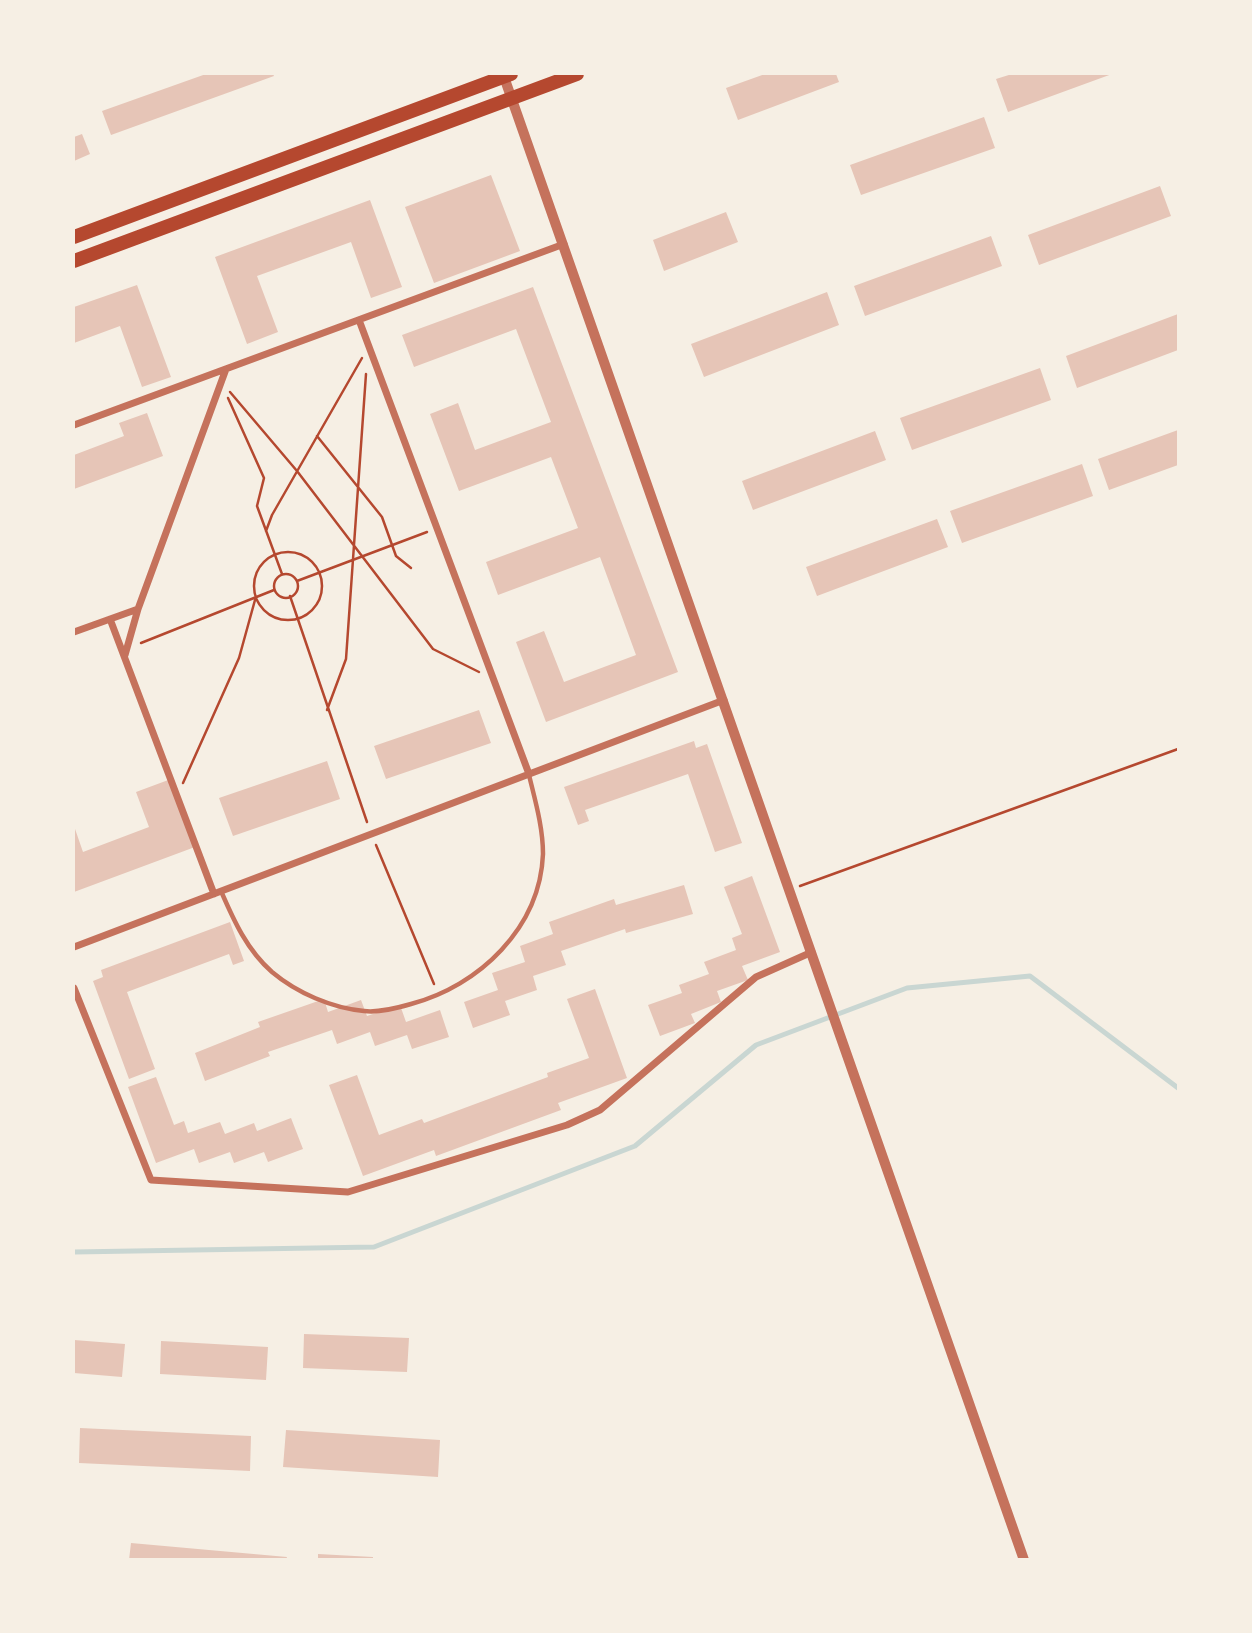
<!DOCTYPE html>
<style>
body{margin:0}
#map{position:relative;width:1252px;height:1633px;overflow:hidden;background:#f6efe4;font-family:Jost,sans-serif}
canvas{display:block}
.frame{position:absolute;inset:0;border:75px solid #f6efe4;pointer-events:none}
</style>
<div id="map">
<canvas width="1252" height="1633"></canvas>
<div class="frame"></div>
</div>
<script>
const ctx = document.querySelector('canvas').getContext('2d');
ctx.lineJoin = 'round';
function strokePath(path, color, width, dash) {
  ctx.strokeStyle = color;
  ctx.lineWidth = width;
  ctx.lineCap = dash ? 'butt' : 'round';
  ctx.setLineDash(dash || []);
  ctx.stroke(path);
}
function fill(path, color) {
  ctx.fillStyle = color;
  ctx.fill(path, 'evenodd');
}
strokePath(new Path2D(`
 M74 1252 374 1247 635 1146 756 1045 907 988 1030 976 1178 1088`), '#c9d6d2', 5);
fill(new Path2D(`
 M206 74H273L274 76 111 135 102 111Z
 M765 74H836L839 82 738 120 726 88Z
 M1012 74H1112L1008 112 996 79Z
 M984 117 995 148 861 195 850 165Z
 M82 134 90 154 74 161V137Z
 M491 175 520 251 434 283 405 207Z
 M1160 186 1171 216 1039 265 1028 235Z
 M370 200 402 287 371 298 351 242 257 276 278 332 247 344 215 257Z
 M726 212 738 242 664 271 653 240Z
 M991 236 1002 266 865 316 854 286Z
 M137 285 171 377 142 387 120 326 74 343V307Z
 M533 287 678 672 546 722 516 642 544 631 564 682 636 655 600 557 498 595 486 562 578 528 551 457 459 491 430 414 458 403 475 450 551 422 516 329 414 367 402 335Z
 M827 292 839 325 704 377 691 344Z
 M1178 314V350L1077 388 1066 356Z
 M1040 368 1051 400 912 450 900 418Z
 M147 413 163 456 74 489V455L124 436 119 423Z
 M1178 430V465L1109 490 1098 459Z
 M875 431 886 460 753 510 742 481Z
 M1082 464 1093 496 962 543 950 511Z
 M937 519 948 547 817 596 806 567Z
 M479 710 491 743 386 779 374 746Z
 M694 741 696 748 707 744 742 843 715 852 688 774 585 810 589 821 578 825 564 787Z
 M327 761 340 799 233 836 219 798Z
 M171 779 195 847 74 892V826L83 852 149 827 136 792Z
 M752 876 780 952 742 966 748 980 717 991 721 1002 691 1014 695 1023 660 1036 648 1005 682 993 679 985 709 974 704 962 736 950 732 938 742 934 724 887Z
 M684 885 693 914 626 933 625 929 561 951 566 965 533 976 537 990 505 1001 510 1015 473 1028 464 1002 498 990 492 973 525 962 520 946 553 934 549 922 614 899 616 905Z
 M230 922 244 961 233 965 229 954 127 992 155 1069 129 1079 93 981 103 977 101 970Z
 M595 989 627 1078 558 1103 561 1110 436 1156 434 1150 363 1176 329 1085 357 1075 379 1135 422 1119 424 1123 548 1077 547 1073 589 1058 567 999Z
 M324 999 328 1012 361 1000 367 1016 400 1005 406 1022 440 1010 449 1037 412 1049 407 1035 375 1046 370 1032 337 1044 332 1030 268 1052 270 1056 205 1081 195 1053 260 1027 258 1022Z
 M156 1077 174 1125 184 1121 188 1133 220 1122 225 1134 254 1123 257 1131 291 1118 303 1149 268 1162 264 1152 234 1163 230 1152 199 1163 194 1149 156 1163 128 1087Z
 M304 1334 409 1338 407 1372 303 1368Z
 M74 1340 125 1344 122 1377 74 1373Z
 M161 1341 268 1347 266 1380 160 1374Z
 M80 1428 251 1436 250 1471 79 1463Z
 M286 1430 440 1440 438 1477 283 1467Z
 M131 1543 287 1557 286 1560H129Z
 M318 1554 373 1557V1560H318Z`), '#e6c5b7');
strokePath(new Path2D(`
 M230 392 297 471 433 649 479 672
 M228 398 264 478 257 506 282 574
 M317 436 382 517 396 556 411 568
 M266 531 272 515 362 358
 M254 586a34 34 0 1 1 68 0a34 34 0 1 1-68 0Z
 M274 586a12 12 0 1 1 24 0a12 12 0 1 1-24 0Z
 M297 581 427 532
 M290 596 367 822
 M141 643 274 590
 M327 710 346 659 366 374
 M183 783 239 658 255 600
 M376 845 434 984
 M800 886 1178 749`), '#b5482f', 2.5);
strokePath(new Path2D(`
 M221 891C234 921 247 950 272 972 297 993 332 1008 364 1011 379 1013 397 1008 411 1004 479 986 540 928 543 854 543 827 535 800 529 775`), '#c5725c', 4.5);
strokePath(new Path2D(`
 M359 320 529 774
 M74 425 564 244
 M110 619 214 894
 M74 632 138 609 226 369
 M125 655 138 609
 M74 947 724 700
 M74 988 151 1180 348 1192 567 1125 600 1110 756 977 812 952`), '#c5725c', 7);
strokePath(new Path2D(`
 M503 74 1024 1560`), '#c5725c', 10);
strokePath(new Path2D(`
 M74 237 511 74
 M74 261 577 74`), '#b5482f', 14);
</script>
